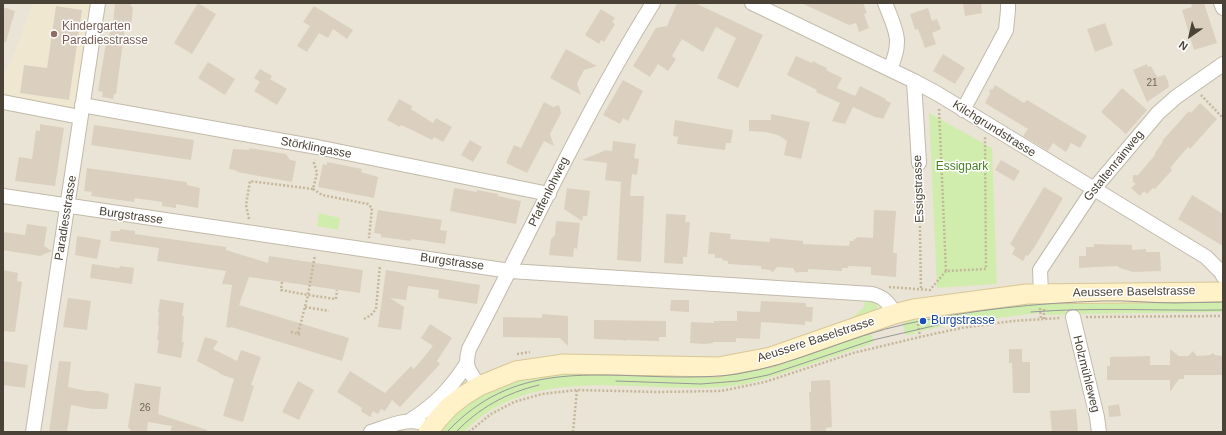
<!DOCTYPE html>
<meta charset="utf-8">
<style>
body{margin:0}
#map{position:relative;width:1226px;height:435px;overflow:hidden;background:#f5f2e9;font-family:Arial,sans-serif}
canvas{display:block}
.frame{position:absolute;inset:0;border:4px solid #4a4236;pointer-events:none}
.north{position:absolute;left:1170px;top:16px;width:40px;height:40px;-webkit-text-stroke:3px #fff;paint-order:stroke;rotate:214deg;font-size:11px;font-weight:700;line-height:16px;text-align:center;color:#4a4236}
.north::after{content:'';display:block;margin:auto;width:14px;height:18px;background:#4a4236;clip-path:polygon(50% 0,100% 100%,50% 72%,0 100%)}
</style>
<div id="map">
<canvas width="1226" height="435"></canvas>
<div class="frame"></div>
<div class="north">N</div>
</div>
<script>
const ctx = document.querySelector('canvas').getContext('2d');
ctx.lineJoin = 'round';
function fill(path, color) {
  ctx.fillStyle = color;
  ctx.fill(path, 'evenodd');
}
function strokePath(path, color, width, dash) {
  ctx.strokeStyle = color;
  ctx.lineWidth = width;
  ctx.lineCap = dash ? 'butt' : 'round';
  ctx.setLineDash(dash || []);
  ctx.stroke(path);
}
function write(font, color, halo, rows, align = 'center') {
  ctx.font = font + ' Arial,sans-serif';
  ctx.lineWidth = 3;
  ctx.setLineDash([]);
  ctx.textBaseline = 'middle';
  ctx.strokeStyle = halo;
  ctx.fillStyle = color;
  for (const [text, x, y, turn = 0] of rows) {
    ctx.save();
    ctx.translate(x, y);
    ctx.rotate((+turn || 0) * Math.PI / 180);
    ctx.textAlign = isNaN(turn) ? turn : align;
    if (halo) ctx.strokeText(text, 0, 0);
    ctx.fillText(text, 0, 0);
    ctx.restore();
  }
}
fill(new Path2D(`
 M3 3H1223V432H3Z`), '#eae4d6');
fill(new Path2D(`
 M33 3H93L74 107 71 110 3 96V75L10 64Z`), '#f0e7d1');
fill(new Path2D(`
 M929 113 992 148 997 284 937 288Z
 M319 213 340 218 338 230 317 226Z
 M1223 298V312L1080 314 1047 315 1046 312 964 322 915 332 916 334 905 335 902 320 912 317 913 320 987 308 1033 304H1045L1046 300Z
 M865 299 877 303V311L854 320 853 317 864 307Z
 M870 330 874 342 868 345C842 353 816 363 790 371 774 376 757 382 740 385 650 398 535 357 464 432H441L438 430 447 419 479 394 519 379 563 371 652 373Z`), '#d1edae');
fill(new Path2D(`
 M115 3H131V7H133L131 27H125L116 94H114L113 99 102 97 103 92 98 91 107 37H109L111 25H113Z
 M198 3 216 14 192 54 174 43Z
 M677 3H695L763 35 738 88 717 78 736 38 716 27 703 52 682 39 672 56 676 59 668 71 658 64 650 77 633 66 656 28 667 26Z
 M801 3H863L867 13 864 14 869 28 859 32 856 23 849 25Z
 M963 3H981L982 13 965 16Z
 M1191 3H1204L1217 43 1194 50 1182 10 1192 7Z
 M56 6 82 10 69 100 20 93 24 65 47 68Z
 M314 6 353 30 347 39 333 29 328 38 319 33 307 52 297 46 310 26 303 22Z
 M3 7 15 11 6 42H3Z
 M928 8 932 21 937 19 941 29 932 33 936 44 925 48 918 29 915 30 910 14Z
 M601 9 615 18 612 22 615 24 604 42 601 40 599 44 585 35Z
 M1105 23 1113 45 1095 52 1087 29Z
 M566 49 597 66 584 70 581 76 577 83 581 95 550 78Z
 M943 54 965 68 955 84 933 71Z
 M796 56 812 63 813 61 820 65 827 68 826 70 842 78 837 88 855 96 860 86 886 99 885 100 891 103 883 119 877 117V118L853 107 845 124 832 121 840 103 816 92 817 90 787 75Z
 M208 62 235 79 225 95 198 78Z
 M1147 64 1148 67 1151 66 1157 77 1165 75 1168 81 1169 87 1147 102 1133 70Z
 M260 69 272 76 270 79 287 89 277 105 254 91 260 82 254 78Z
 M623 80 643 91 628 121 623 118 620 124 603 115Z
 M995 85 1024 103 1027 100 1087 136 1080 148 1071 143 1066 152 1053 143 1048 151 1023 136 1028 129 985 103 990 94 989 90 993 89Z
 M1122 88 1147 110 1126 134 1101 112Z
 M399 99 412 106 411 109 433 123 436 118 452 127 443 142 434 137 432 140 412 130 401 125 400 127 387 120Z
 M544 102 553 107 559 105 561 113 550 134 554 146 544 141 527 173 506 163 514 145 521 148Z
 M1200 103 1217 119 1190 149 1188 147 1170 168 1172 170 1155 189 1153 188 1147 194 1144 191 1140 196 1131 188 1136 184 1133 182V175H1138L1155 155V153L1163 142 1162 141 1189 111 1191 113Z
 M771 114 810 122 801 159 784 155 787 141 778 135 765 132 749 131V120H771Z
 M675 120 733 130 731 143H726L725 150 677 144 678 137 673 136Z
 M40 124 64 128 55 186 15 181 19 157 32 159 36 130 40 131Z
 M94 125 194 140 191 160 91 145Z
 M470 140 482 147 473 162 461 155Z
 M613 141 636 144 634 158 639 159 637 175 632 174 630 196H644L641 262 617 260 621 182 605 180 607 163 582 160 606 150 612 151Z
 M249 148 286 154 290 160 296 161 292 182 237 172 235 170 229 169 233 149 249 150Z
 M1001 160 1020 171 1014 181 995 170Z
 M327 162 362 169 361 172 378 177 374 198 318 187 323 164 327 165Z
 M87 168 187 182V185L200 188 198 208 176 204V208L162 206V202L135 198 134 202 91 196 92 192 84 191Z
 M1044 187 1063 198 1034 248 1028 256 1026 255 1023 261 1012 254 1015 248 1010 244Z
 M454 188 477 192V190L498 194V196L521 201 516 224 450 211Z
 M567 188 590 191 587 216H583L582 221 564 209Z
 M1192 195 1223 214V246L1178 219Z
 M378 210 442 220 440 230 447 231 445 244 412 239 411 241 381 237V234L374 233Z
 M874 210 896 211 893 253H897L896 277 871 275V267L848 266V268H842V271L808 269V272H800L796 273 793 268 777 267 773 272 770 270 761 269V266L728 264V261L722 260V258H715V254H708L709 238 710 232 731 234 730 239 770 242V238L803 241V244L849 246 850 241H854V239H856L857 237 873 238Z
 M666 214 686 215 685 222H690L687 257H683V264L664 263Z
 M556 221 580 223 577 249 574 248 573 257 549 255 551 239 555 235Z
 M27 224 47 227 44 246 52 251 40 256 3 250V232L25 235Z
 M120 229 135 231V234L226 247V250L268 263 269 256 363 270 360 293 249 277 239 305 349 338 342 361 231 327 230 328 226 327 232 285 222 284 226 271 157 261 159 248 110 241 111 231H120Z
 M77 236 101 240 97 259 75 255Z
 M1094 244 1132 245V250L1146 249V252H1160L1161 271 1133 272 1120 268 1117 266 1079 268V256H1086V247H1094Z
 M92 264 119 268 120 266 134 268 132 284 90 278Z
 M3 270 18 273 17 281 22 282 15 332 3 331Z
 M386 270 480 285 477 304 438 298 439 290 408 286 406 300 390 298 404 307 401 330 378 327Z
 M68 298 91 301 87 330 63 327Z
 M160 299 184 303 182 316H184L182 342H184L181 358 157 353 159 340H157L159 326H158L159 312H158Z
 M671 300H689V312L670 311Z
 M761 301 806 303V307H813L812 322 805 321V325L761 322 760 339 736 338V342H713V343L705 344 690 343 691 322 714 323V321H737V311L760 312Z
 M542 314 568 316V346L560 338 503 337V317L542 318Z
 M594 320 666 321V337H659V341H654L627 340 625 341 621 340 594 339Z
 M430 324 452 338 437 361 440 364 400 407 392 400 385 411 381 409 378 414 373 411 370 417 361 411 362 408 337 392 350 371 385 393 411 366 414 369 433 346 421 338Z
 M205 337 218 341 213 349 237 361 241 350 261 357 251 385 254 386 243 422 223 416 234 379 220 374V373L197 361Z
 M1009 349H1022V362H1030V393H1013L1012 363H1009Z
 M1170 349 1179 356H1188L1193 351 1197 356 1210 355 1213 353 1215 355 1223 356V375H1184V379H1179L1170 392V380H1107V366H1110V357L1150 356V365H1170Z
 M3 361 28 365 25 388 3 385Z
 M59 361 71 362 68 387 87 391H98L109 394 107 409H92L71 405 67 432H49Z
 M830 380 832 427 826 428V432H811L809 392H811V381Z
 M298 381 314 390 299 420 282 412Z
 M135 383 161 387 158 414 207 430V432H170L172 426 148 422 147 432H132L128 427Z
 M1119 404 1121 416 1109 417 1108 406Z
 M1076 409 1078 432H1052L1050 411Z`), '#dbd0c0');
const street = new Path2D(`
 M752 3 914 81 938 94 1206 257 1222 273 1223 276
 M885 3C896 31 903 40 890 69
 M1221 3 1223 8
 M914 81 919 163
 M3 102 80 117
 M82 105 317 147 549 194
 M963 110 1006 30 1008 10V3
 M3 196 510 271 872 294C884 297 890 303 894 314
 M1041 293 1040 270 1093 190 1158 113 1176 97 1223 64
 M1073 317 1097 417 1099 432
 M479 386C469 370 464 368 469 349 530 233 584 114 653 3
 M411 420C436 404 450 389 466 365
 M33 432 98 3
 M371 432C387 427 403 419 419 422`);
const secondary = new Path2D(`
 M428 432 439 418 449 407 463 396 479 386 516 371 564 364 718 367 771 357 894 314 914 309 1027 294 1223 292`);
strokePath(street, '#c2baaa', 16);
strokePath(secondary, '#d9c695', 21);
strokePath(new Path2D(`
 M1201 95 1223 118
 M939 109 946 271 986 269 985 137
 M919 174 921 290
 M313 189 322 195 368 204 372 208 369 238
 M249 219 246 205 250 181 313 189 317 173 314 163 315 160
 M282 282 281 290 308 295 315 255
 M889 287 930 290 946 271
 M305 307 329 311
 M1040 308 1041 319
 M1086 317 1223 316
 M364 319 371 315 376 309 380 265
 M1044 319V309
 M918 324 920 337
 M291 332 298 334 308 295 336 299 337 290
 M298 334 302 335
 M517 354 530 352
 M469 432 491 414 514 402 542 394 577 390 658 392 721 391 765 382 853 353 920 337 961 328 1013 321 1061 318
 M573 432 577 390`), '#c5b69a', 2.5, [2, 2]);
strokePath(street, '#fff', 14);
strokePath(secondary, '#fff2c9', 19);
strokePath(new Path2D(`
 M1031 312C1095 307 1159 311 1223 310
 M616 381 701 384 738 381 768 375 873 340 946 323
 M447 432C513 361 590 376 677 377 697 377 717 377 737 374 795 365 849 336 906 324 970 310 1037 303 1102 301 1126 300 1151 303 1175 303 1191 303 1207 302 1223 302
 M456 432C479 408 506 393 539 385`), '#989898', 1);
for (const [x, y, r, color] of [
 [54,34,4,"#8d6e63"],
 [923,321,4,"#1a4fb4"]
]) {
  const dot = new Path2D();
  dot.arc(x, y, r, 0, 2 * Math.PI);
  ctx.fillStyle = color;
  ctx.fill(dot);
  strokePath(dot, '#fff', 1.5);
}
write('10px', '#6e6658', null, [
 ["21",1152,83],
 ["26",145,408]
]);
write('12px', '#785e54', '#fff', [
 ["Kindergarten",62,27],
 ["Paradiesstrasse",62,41]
], 'left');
write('12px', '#4a4236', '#fff', [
 ["Kilchgrundstrasse",994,129,32],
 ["Störklingasse",316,148,11],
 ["Gstaltenrainweg",1114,166,-51],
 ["Essigstrasse",919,189,-92],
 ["Pfaffenlohweg",549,192,-64],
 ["Burgstrasse",131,216,8],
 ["Paradiesstrasse",66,218,-81],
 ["Burgstrasse",452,262,8],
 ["Aeussere Baselstrasse",1134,292,-1],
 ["Aeussere Baselstrasse",816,340,-18],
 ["Holzmühleweg",1086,374,76]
]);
write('12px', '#478124', '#fff', [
 ["Essigpark",962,167]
]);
write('12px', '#164399', '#fff', [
 ["Burgstrasse",931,321]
], 'left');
</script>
